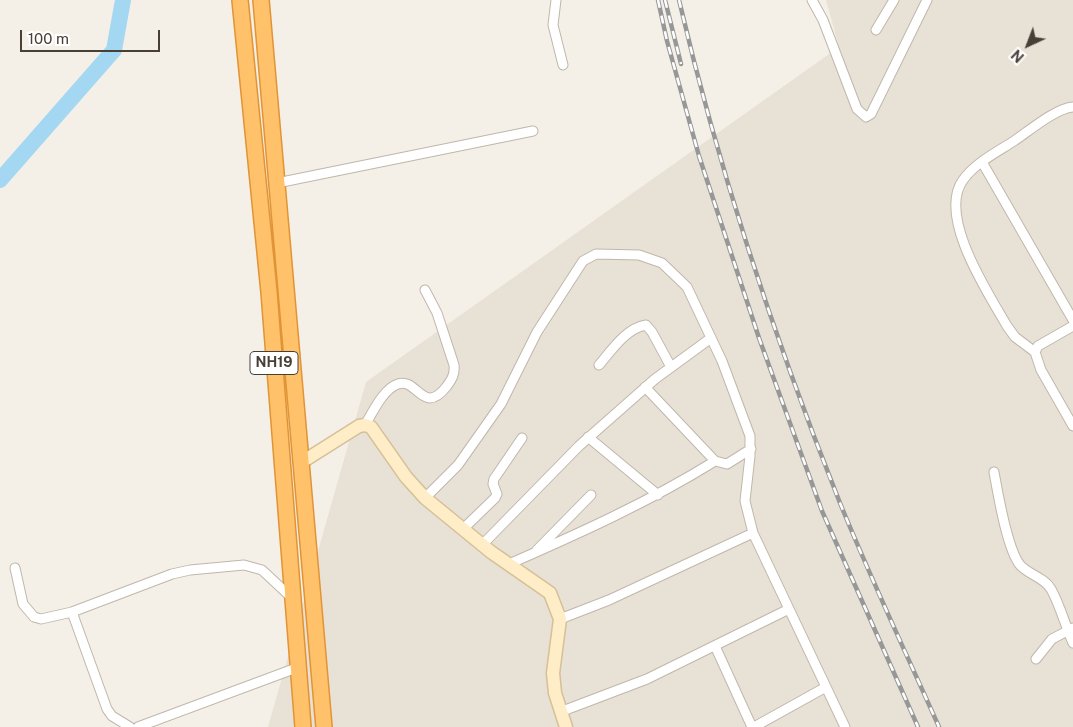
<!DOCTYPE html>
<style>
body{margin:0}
#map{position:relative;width:1073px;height:727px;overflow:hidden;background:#f4f0e8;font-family:"Public Sans",sans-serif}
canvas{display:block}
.north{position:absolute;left:1003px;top:20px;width:50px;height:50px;-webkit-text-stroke:4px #fff;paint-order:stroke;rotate:223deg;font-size:14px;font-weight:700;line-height:20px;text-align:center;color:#484037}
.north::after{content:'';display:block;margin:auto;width:18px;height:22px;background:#484037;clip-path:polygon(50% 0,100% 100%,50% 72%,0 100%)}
.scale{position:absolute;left:20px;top:30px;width:140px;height:22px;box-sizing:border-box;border:2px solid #484037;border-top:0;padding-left:6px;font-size:15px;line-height:18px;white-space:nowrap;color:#484037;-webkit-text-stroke:4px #fff;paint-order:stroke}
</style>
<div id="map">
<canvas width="1073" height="727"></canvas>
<div class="north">N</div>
<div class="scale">100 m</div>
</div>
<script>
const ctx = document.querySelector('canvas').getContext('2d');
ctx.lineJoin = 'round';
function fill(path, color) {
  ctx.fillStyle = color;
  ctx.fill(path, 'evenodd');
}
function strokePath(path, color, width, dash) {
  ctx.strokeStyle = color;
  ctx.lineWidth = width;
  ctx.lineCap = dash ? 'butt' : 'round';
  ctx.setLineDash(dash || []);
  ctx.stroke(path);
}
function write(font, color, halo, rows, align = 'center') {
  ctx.font = font + ' "Public Sans",sans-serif';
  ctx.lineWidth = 5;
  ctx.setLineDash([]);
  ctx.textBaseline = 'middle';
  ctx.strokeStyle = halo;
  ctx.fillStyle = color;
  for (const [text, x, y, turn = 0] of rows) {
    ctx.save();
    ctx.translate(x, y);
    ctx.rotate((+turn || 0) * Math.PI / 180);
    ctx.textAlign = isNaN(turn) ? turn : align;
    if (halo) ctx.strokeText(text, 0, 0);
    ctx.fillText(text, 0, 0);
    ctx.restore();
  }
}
fill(new Path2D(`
 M826 0H1073V727H268L366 382 839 47Z`), '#e8e1d6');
strokePath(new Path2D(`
 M0 180 114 50 123 0`), '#a4d8f2', 16);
const street = new Path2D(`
 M556 0 553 25 563 65
 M812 0 823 20 857 109 866 117 871 114 927 0
 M876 30 894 0
 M982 162 1073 320
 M277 183 533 131
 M1073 326 1038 346 1035 352 1041 370 1073 426
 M1035 352 1015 337 1007 326C988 293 937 216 963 180 975 163 997 152 1014 141 1029 131 1056 108 1073 107
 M599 365C611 351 626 328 646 325L652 332 671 367
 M645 387 715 461 727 464 751 449
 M365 425C373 412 383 389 398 384 417 377 423 417 447 386 452 379 455 374 454 365L437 313 425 290
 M588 437 658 495
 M994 472C998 494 1007 549 1020 565 1029 575 1044 577 1051 589 1060 605 1065 625 1073 643
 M425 498 458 465 501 404 537 332 583 261 596 254 639 255 662 263 687 287 722 361 750 436V456L745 501 753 533 845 727
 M463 529 495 498 497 494 493 484 494 479 522 438
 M482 545 579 446 655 379 711 338
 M537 550 591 495
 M509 564C580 533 649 502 715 461
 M15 568 23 604 34 617 41 619 72 612 172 574 190 570 244 565 262 570 293 599
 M72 612 107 709 112 716 130 727
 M560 619 609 600 753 533
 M715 646 752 727
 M1036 659 1052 639 1073 628
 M560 712 647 679 789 609
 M138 727 299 667
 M754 727 826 687`);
const secondary = new Path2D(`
 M302 462 359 426 365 425 371 427 406 477 425 498 491 552 550 593 560 619 553 673 555 693 566 727`);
const highway = new Path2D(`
 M240 0 269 292 303 727
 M261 0 324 727`);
strokePath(street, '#c0b7aa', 11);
strokePath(secondary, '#d5c097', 15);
strokePath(highway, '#e19436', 18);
strokePath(street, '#fff', 9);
strokePath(secondary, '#ffedc8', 12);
strokePath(highway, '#ffc169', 15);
const rail = new Path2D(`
 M658 0 667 41 699 156 759 338 822 511 918 727
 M665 0 681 64
 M679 0C719 171 775 340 840 503 871 579 906 653 939 727`);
strokePath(rail, '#979797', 4.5);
strokePath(rail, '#fff', 2.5, [8]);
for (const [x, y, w] of [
 [274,363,48]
]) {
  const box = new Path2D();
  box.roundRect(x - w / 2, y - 11.5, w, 23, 4);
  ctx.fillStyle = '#fff';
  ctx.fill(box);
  strokePath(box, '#484037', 1);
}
write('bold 14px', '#484037', null, [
 ["NH19",274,363]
]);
</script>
